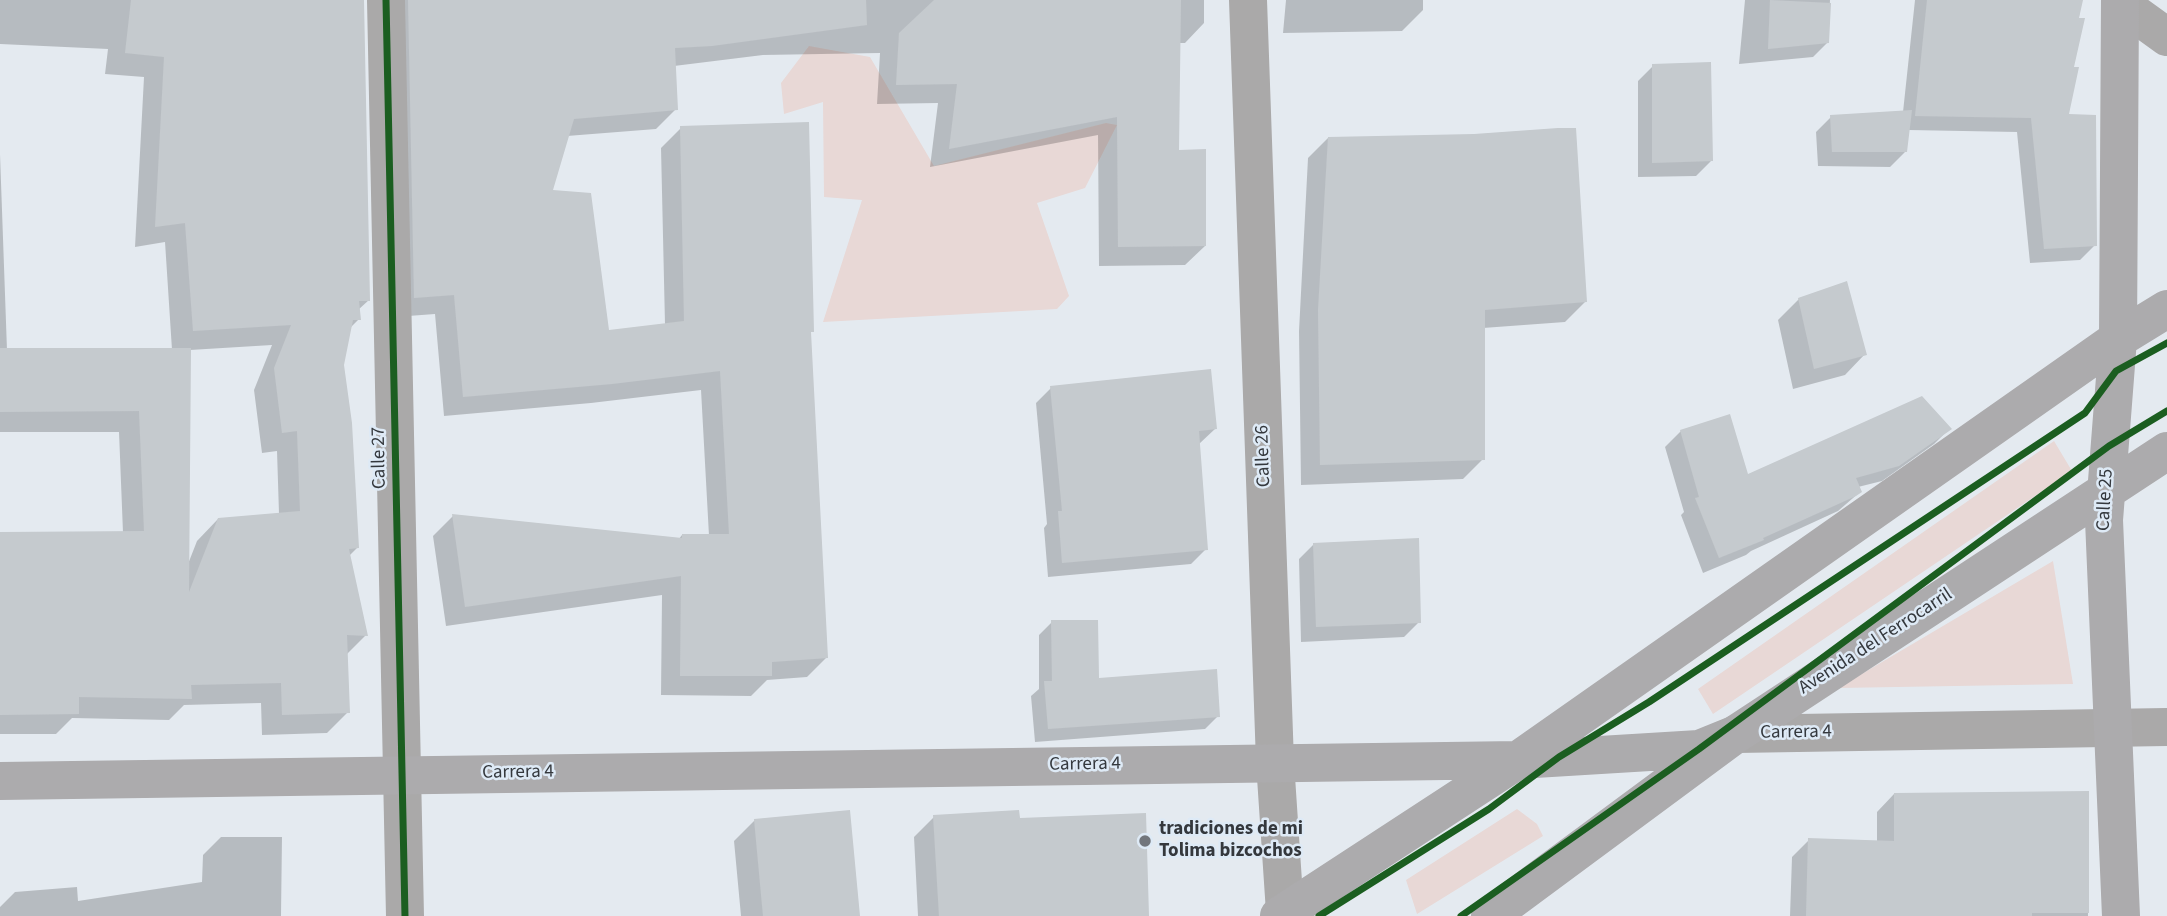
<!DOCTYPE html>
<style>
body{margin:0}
canvas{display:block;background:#e4eaf0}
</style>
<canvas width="2167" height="916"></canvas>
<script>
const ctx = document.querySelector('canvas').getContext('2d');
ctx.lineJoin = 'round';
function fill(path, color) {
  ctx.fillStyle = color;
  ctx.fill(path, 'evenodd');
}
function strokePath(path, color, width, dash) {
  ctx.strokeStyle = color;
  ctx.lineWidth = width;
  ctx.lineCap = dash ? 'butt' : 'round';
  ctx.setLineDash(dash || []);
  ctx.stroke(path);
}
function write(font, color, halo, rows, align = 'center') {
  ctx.font = font + ' "Source Sans 3",sans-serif';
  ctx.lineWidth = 5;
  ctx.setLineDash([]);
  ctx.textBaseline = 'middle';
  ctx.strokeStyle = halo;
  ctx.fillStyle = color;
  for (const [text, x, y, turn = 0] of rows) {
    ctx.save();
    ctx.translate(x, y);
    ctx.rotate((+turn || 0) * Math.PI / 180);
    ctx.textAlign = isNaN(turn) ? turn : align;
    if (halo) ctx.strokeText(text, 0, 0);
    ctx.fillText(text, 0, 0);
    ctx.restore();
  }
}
fill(new Path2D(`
 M809 46 870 57 934 166 1106 123 1117 125 1085 188 1037 203 1069 296 1057 309 823 322 862 200 824 197 823 102 784 114 781 83Z
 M2054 441 2072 471 1713 714 1698 689Z
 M2053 561 2073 684 1838 688Z
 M1517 809 1537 824 1543 836 1417 914 1406 880Z`), '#e8d8d6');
fill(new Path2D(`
 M0 0H362L369 300 358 310 359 319 349 329 342 365 357 548 349 556 366 635 346 655 348 712 327 733 262 735 261 703 184 705 169 720 72 718 56 734H0V534L123 533 119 432H0V154L7 350H172L165 242 135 247 144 77 105 74 108 49 0 44ZM272 345 254 390 262 453 277 451 279 514 218 519 197 541 188 564 190 350Z
 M392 0H1204V23L1185 43H1178L1177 151 1205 246 1185 265 1099 266 1098 135 930 167 938 103 877 104 880 53 763 55 674 66 676 109 656 129 567 136 551 192 608 332 665 325 661 148 681 128 809 334 827 657 807 677 767 680 751 696 661 695 662 595 446 626 433 536 453 516 678 540 682 535 709 536 701 390 591 403 444 416 435 314 395 317Z
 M1286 0H1423V10L1402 31 1283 33Z
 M1745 0H1830L1828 42 1813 57 1739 64Z
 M1915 0H2081L2067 115 2095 245 2080 260 2030 263 2017 132 1908 130 1905 152 1890 167 1818 166 1816 132 1831 117 1903 112Z
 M1653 66 1711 161 1696 176 1638 177V81Z
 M1328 138 1585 302 1565 322 1483 328V459L1463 479 1301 485 1299 331 1308 158Z
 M1799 299 1865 354 1845 375 1793 389 1778 320Z
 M1051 388 1215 429 1199 444 1206 549 1191 564 1048 577 1044 528 1047 524 1036 403Z
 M1949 429 1934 444 1882 481 1858 487 1860 492 1838 511 1751 551 1746 555 1703 573 1681 515 1684 512 1665 447 1681 431 1747 476Z
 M1314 544 1419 622 1404 637 1301 642 1299 559Z
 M1052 622 1097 679 1218 716 1205 729 1035 742 1031 696 1039 689V635Z
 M2087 793 2088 916H1790L1792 857 1809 840 1877 842V812L1894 794Z
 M934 817 1147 916H918L914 837Z
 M755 820 858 916H608H741L734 841Z
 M221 837H282L281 916H0V907L15 892 77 887 78 901 202 882 203 855Z`), '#0003');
fill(new Path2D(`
 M131 0H364L370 301H359L361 320H353L344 365 352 423 359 548 349 549 368 636 347 635 350 713 282 715 281 683 191 685 192 699 79 697V714L0 715V532L144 531 139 411 0 412V348H191L189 592 218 518 300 511 297 431 282 433 274 368 291 325 193 331 185 223 155 227 164 57 125 53Z
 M408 0H866L867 25 712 46 675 48 678 110 574 119 553 190 591 193 609 330 684 321 680 126 809 122 814 332H811L828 658 772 662V676H680L681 576 465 607 452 514 682 538V534H729L720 371 612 384 463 397 454 295 414 298Z
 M934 0H1181L1179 150 1206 149V246L1118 247 1117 117 949 149 957 84 896 85 899 33Z
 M1770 0 1831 3 1829 43 1768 49Z
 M1927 0H2083L2079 18H2085L2074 67H2079L2069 114 2096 115 2097 246 2044 249 2031 118 1915 116Z
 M1711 62 1713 161 1652 163V64Z
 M1912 110 1907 152H1832L1830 115Z
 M1558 128H1576L1587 302 1485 310V460L1320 465 1318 310 1328 137 1474 134Z
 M1847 281 1867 355 1814 369 1798 298Z
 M1211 369 1217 429 1199 431 1208 550 1062 563 1058 511H1062L1050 386Z
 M1922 396 1952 429 1899 466 1856 478 1862 492 1856 496 1763 538 1764 540 1719 558 1695 498 1699 497 1680 430 1730 414 1748 474Z
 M1419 538 1421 623 1316 627 1313 543Z
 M1051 620H1098L1099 678 1217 669 1220 717 1048 729 1044 681H1052Z
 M2089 791V913H2032V916H1806L1808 838 1894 841V793Z
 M850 810 860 916H763L754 819Z
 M1019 810 1020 818 1146 813 1149 916H939L933 815Z`), '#c5cace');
strokePath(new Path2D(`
 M386 0 405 916
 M1248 0 1275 762 1285 912
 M2120 3 2167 37
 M1736 734 2167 727`), '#aaa9a9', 38);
strokePath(new Path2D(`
 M2120 0 2118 339 2104 520 2121 916
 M0 781 1518 760 1699 749 1736 734
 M1279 916 1518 760 2118 339 2167 309
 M1490 916 1736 734 2167 451`), '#acabad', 38);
strokePath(new Path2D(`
 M386 0 405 916
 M1319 916 1489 809 1559 757 1649 702 2085 413 2116 371 2167 343
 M1461 916 1699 749 2109 446 2167 411`), '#1b5e20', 7);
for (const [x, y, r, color] of [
 [1145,841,7,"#72767c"]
]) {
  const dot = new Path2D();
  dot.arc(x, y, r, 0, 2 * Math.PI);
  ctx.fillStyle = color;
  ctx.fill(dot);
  strokePath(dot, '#deeaf6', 2.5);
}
write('19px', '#34383d', '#deeaf6', [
 ["Calle 26",1264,456,-92],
 ["Calle 27",380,458,-91],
 ["Calle 25",2106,500,-87],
 ["Avenida del Ferrocarril",1876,642,-33],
 ["Carrera 4",1796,733,-1],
 ["Carrera 4",1085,765,-1],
 ["Carrera 4",518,773,-1]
]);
write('bold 19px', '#34383d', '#deeaf6', [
 ["tradiciones de mi",1159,830],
 ["Tolima bizcochos",1159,852]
], 'left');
</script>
